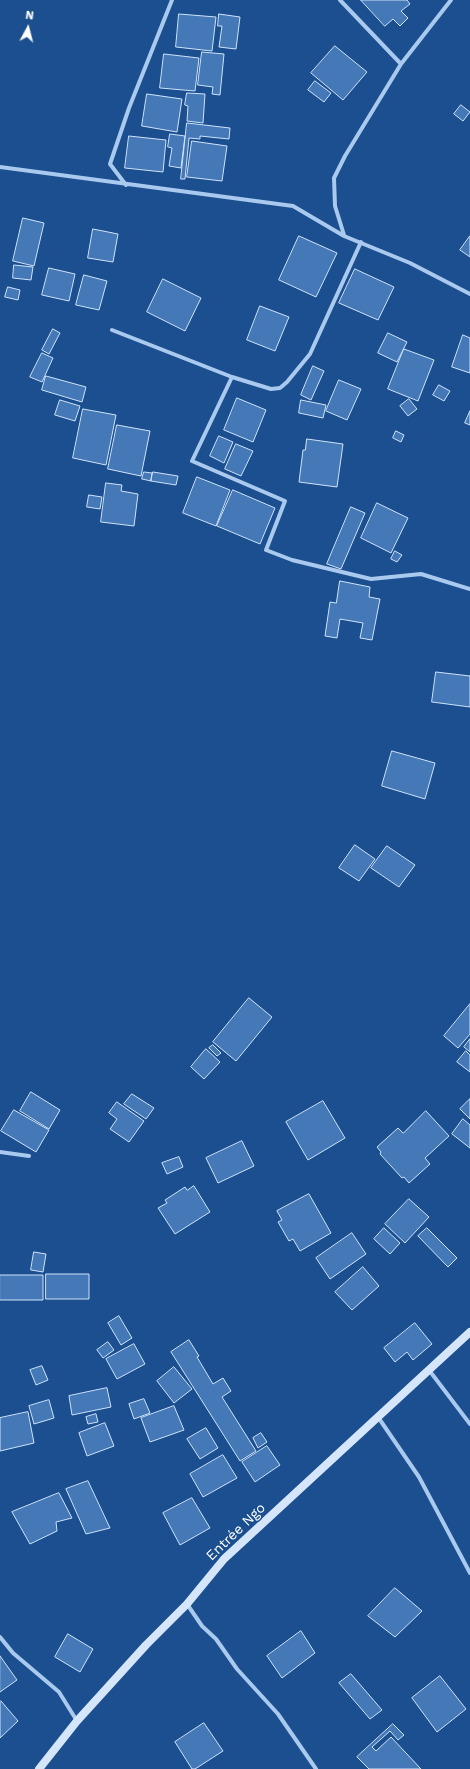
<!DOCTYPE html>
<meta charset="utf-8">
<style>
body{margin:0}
#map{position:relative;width:470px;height:1769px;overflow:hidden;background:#1b4f8f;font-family:"Work Sans",sans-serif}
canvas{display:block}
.north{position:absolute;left:8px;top:8px;width:40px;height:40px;-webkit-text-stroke:3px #1b4f8f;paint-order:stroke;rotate:7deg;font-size:11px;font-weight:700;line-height:16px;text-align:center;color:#fff}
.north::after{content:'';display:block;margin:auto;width:14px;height:18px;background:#fff;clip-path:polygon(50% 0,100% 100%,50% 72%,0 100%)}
</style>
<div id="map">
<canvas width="470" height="1769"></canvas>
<div class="north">N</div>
</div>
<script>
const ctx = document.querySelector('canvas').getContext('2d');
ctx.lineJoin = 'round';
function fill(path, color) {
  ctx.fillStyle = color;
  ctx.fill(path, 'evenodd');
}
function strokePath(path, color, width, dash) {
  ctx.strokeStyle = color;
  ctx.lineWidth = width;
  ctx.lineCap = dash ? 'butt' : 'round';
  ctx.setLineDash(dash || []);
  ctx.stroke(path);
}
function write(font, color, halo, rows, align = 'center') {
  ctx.font = font + ' "Work Sans",sans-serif';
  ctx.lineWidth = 3;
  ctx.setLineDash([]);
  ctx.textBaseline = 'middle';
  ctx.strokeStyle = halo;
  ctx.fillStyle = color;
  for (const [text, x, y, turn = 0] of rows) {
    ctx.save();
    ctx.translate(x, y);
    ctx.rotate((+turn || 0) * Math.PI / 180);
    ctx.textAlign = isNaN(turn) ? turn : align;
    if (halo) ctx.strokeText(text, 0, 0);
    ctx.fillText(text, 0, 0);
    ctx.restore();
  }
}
const building = new Path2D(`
 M361 0H407L410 4 401 11 408 18 400 26 393 19 385 26Z
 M179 14 216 17 212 51 176 47Z
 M219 14 240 17 236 49 219 47 222 26H218Z
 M335 46 367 72 343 100 311 73Z
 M202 52 224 54 220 95 212 94 213 87 198 85Z
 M164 54 199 58 195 91 160 88Z
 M315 81 331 93 324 102 308 90Z
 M187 93 205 94 203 123 187 121 188 106 185 105Z
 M147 94 182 99 177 132 142 126Z
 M461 105 470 112 463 121 454 114Z
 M187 123 230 128 229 139 200 136V139L189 138 185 179H181Z
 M170 134 185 136 181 168 169 166 172 148 168 147Z
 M129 136 166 140 163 172 125 168Z
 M192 141 227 146 222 181 187 177Z
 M23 218 44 223 34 266 13 261Z
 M93 229 118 234 113 262 88 258Z
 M299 236 337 253 316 297 279 280Z
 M470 236V257L460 250Z
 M14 265 33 267 31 280 13 278Z
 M49 268 75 274 69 301 42 295Z
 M355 269 394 287 378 320 339 303Z
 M84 275 107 281 99 310 76 305Z
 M163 279 201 298 185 331 147 312Z
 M8 287 20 290 18 300 5 297Z
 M260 306 289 317 275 351 247 340Z
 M53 329 60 333 49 354 42 350Z
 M388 333 407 342 397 362 378 353Z
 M463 335 470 338V373L452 367Z
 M404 349 434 360 418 401 388 389Z
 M42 353 53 358 42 382 30 377Z
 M313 366 324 371 311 400 301 395Z
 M46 376 86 387 82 402 42 390Z
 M339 380 361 389 347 420 326 411Z
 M439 385 450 391 444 401 433 395Z
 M237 398 266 410 253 442 224 430Z
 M409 399 417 409 408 416 400 406Z
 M60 400 80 406 75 421 55 415Z
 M301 400 326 405 323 418 299 413Z
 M83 409 116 415 106 465 73 458Z
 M470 411V425L465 423Z
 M117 425 150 431 141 476 108 469Z
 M396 431 404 435 401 442 393 438Z
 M219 436 233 442 224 463 210 456Z
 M307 439 343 444 337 487 299 482 303 450H305Z
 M236 444 253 451 241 476 225 469Z
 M144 472 152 473 151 481 142 479Z
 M153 472 178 476 176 485 151 481Z
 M197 477 230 490 216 526 183 513Z
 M106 483 122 485 121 491 138 494 134 526 101 522Z
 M233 490 275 508 260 544 217 526Z
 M89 495 102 497 100 509 87 507Z
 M377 503 408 518 391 553 361 538Z
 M351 507 365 513 341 569 327 564Z
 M395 551 402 555 397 562 391 559Z
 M340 581 370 587 369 597 380 599 372 640 360 638 363 623 340 619 337 638 325 636 330 602 336 603Z
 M436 672 470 676V707L432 702Z
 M392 751 435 763 425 799 382 786Z
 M355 845 375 859 359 881 339 868Z
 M387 846 415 865 399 887 371 868Z
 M249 998 272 1017 236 1061 213 1042Z
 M470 1004V1034L458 1048 444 1036Z
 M470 1039V1052L464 1047Z
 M213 1045 221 1053 217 1056 209 1048Z
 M206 1049 220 1062 204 1079 191 1067Z
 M466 1051 470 1055V1072L457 1062Z
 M31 1092 60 1110 49 1129 20 1111Z
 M132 1094 154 1108 146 1119 124 1104Z
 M470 1099V1119L460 1109Z
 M323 1101 345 1138 308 1160 286 1122Z
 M117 1102 144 1121 129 1142 110 1129 117 1119 109 1113Z
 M14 1110 49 1130 36 1152 1 1131Z
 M426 1111 449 1136 425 1158 430 1164 409 1183 404 1177 402 1178 380 1154 381 1152 377 1147 398 1128 403 1133Z
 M463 1119 470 1125V1148L452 1134Z
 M242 1141 254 1166 218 1183 206 1158Z
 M179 1157 183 1167 167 1174 162 1163Z
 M194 1186 210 1212 175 1234 158 1208 167 1203 165 1200 185 1187 187 1190Z
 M309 1194 331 1233 300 1251 293 1239 289 1241 278 1222 282 1220 277 1211Z
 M409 1199 429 1217 405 1243 385 1224Z
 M384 1228 400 1243 390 1254 374 1239Z
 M427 1228 457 1258 448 1267 418 1236Z
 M352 1233 366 1254 330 1279 316 1258Z
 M34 1252 46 1254 43 1272 31 1270Z
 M363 1267 379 1286 352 1310 335 1292Z
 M46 1274H89V1299H46Z
 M0 1275H43V1300H0Z
 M119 1316 132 1338 121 1345 108 1323Z
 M415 1323 432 1344 413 1360 407 1352 395 1362 384 1348Z
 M189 1340 199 1356 197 1357 213 1384 223 1378 231 1391 222 1397 256 1451 240 1461 171 1352Z
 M108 1342 114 1350 103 1358 97 1350Z
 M134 1344 145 1364 117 1379 106 1359Z
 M42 1366 48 1380 36 1385 30 1370Z
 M174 1367 192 1389 174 1403 157 1381Z
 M107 1388 111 1407 72 1415 69 1396Z
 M144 1399 150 1413 134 1419 129 1404Z
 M49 1400 54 1418 34 1424 29 1406Z
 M174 1406 184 1430 150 1442 141 1418Z
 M28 1412 34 1443 0 1451V1418Z
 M96 1414 98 1422 88 1424 86 1417Z
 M105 1423 114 1446 87 1456 79 1433Z
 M206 1428 218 1448 200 1459 187 1439Z
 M261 1433 267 1442 258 1448 253 1438Z
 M267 1446 280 1465 255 1482 242 1462Z
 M223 1455 237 1478 203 1497 190 1474Z
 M88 1481 110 1528 86 1534 66 1489Z
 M59 1493 72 1518 56 1522 57 1531 30 1544 12 1512Z
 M192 1498 210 1528 180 1545 163 1513Z
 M395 1588 422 1611 395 1637 368 1616Z
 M301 1631 315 1653 282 1678 267 1656Z
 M68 1634 93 1649 80 1672 55 1657Z
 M0 1656 17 1680 0 1692Z
 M351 1674 382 1710 370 1719 339 1683Z
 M440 1676 466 1709 437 1732 412 1698Z
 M1 1701 18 1721 0 1738V1702Z
 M204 1723 223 1751 195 1769H192L175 1742Z
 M393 1724 404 1735 398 1740 390 1731 372 1747 376 1751 391 1737 421 1769H369L357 1757Z`);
fill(building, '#4478b7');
strokePath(building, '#cfe3fa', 1);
strokePath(new Path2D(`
 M340 0 401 64
 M0 167 293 206 344 236 410 263 470 294
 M126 185 110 164 129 108 172 0
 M344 235 335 206 334 178 345 156 401 64 451 0
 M112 330 232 377 271 389 280 388 287 382 310 354 361 242
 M232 377 192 461 285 501 266 550 292 560 371 579 421 574 470 589
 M0 1152 29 1156
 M429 1370 470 1424
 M378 1417 419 1477 470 1573
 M187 1604 202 1626 216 1639 237 1669 278 1714 316 1769
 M0 1637 13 1653 59 1692 77 1721`), '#a9c9ee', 4);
strokePath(new Path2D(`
 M39 1769 77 1721 146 1645 187 1604 224 1559 470 1332`), '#d6e6fa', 8);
write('14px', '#fff', '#1b4f8f', [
 ["Entrée Ngo",236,1532,-44]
]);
</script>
